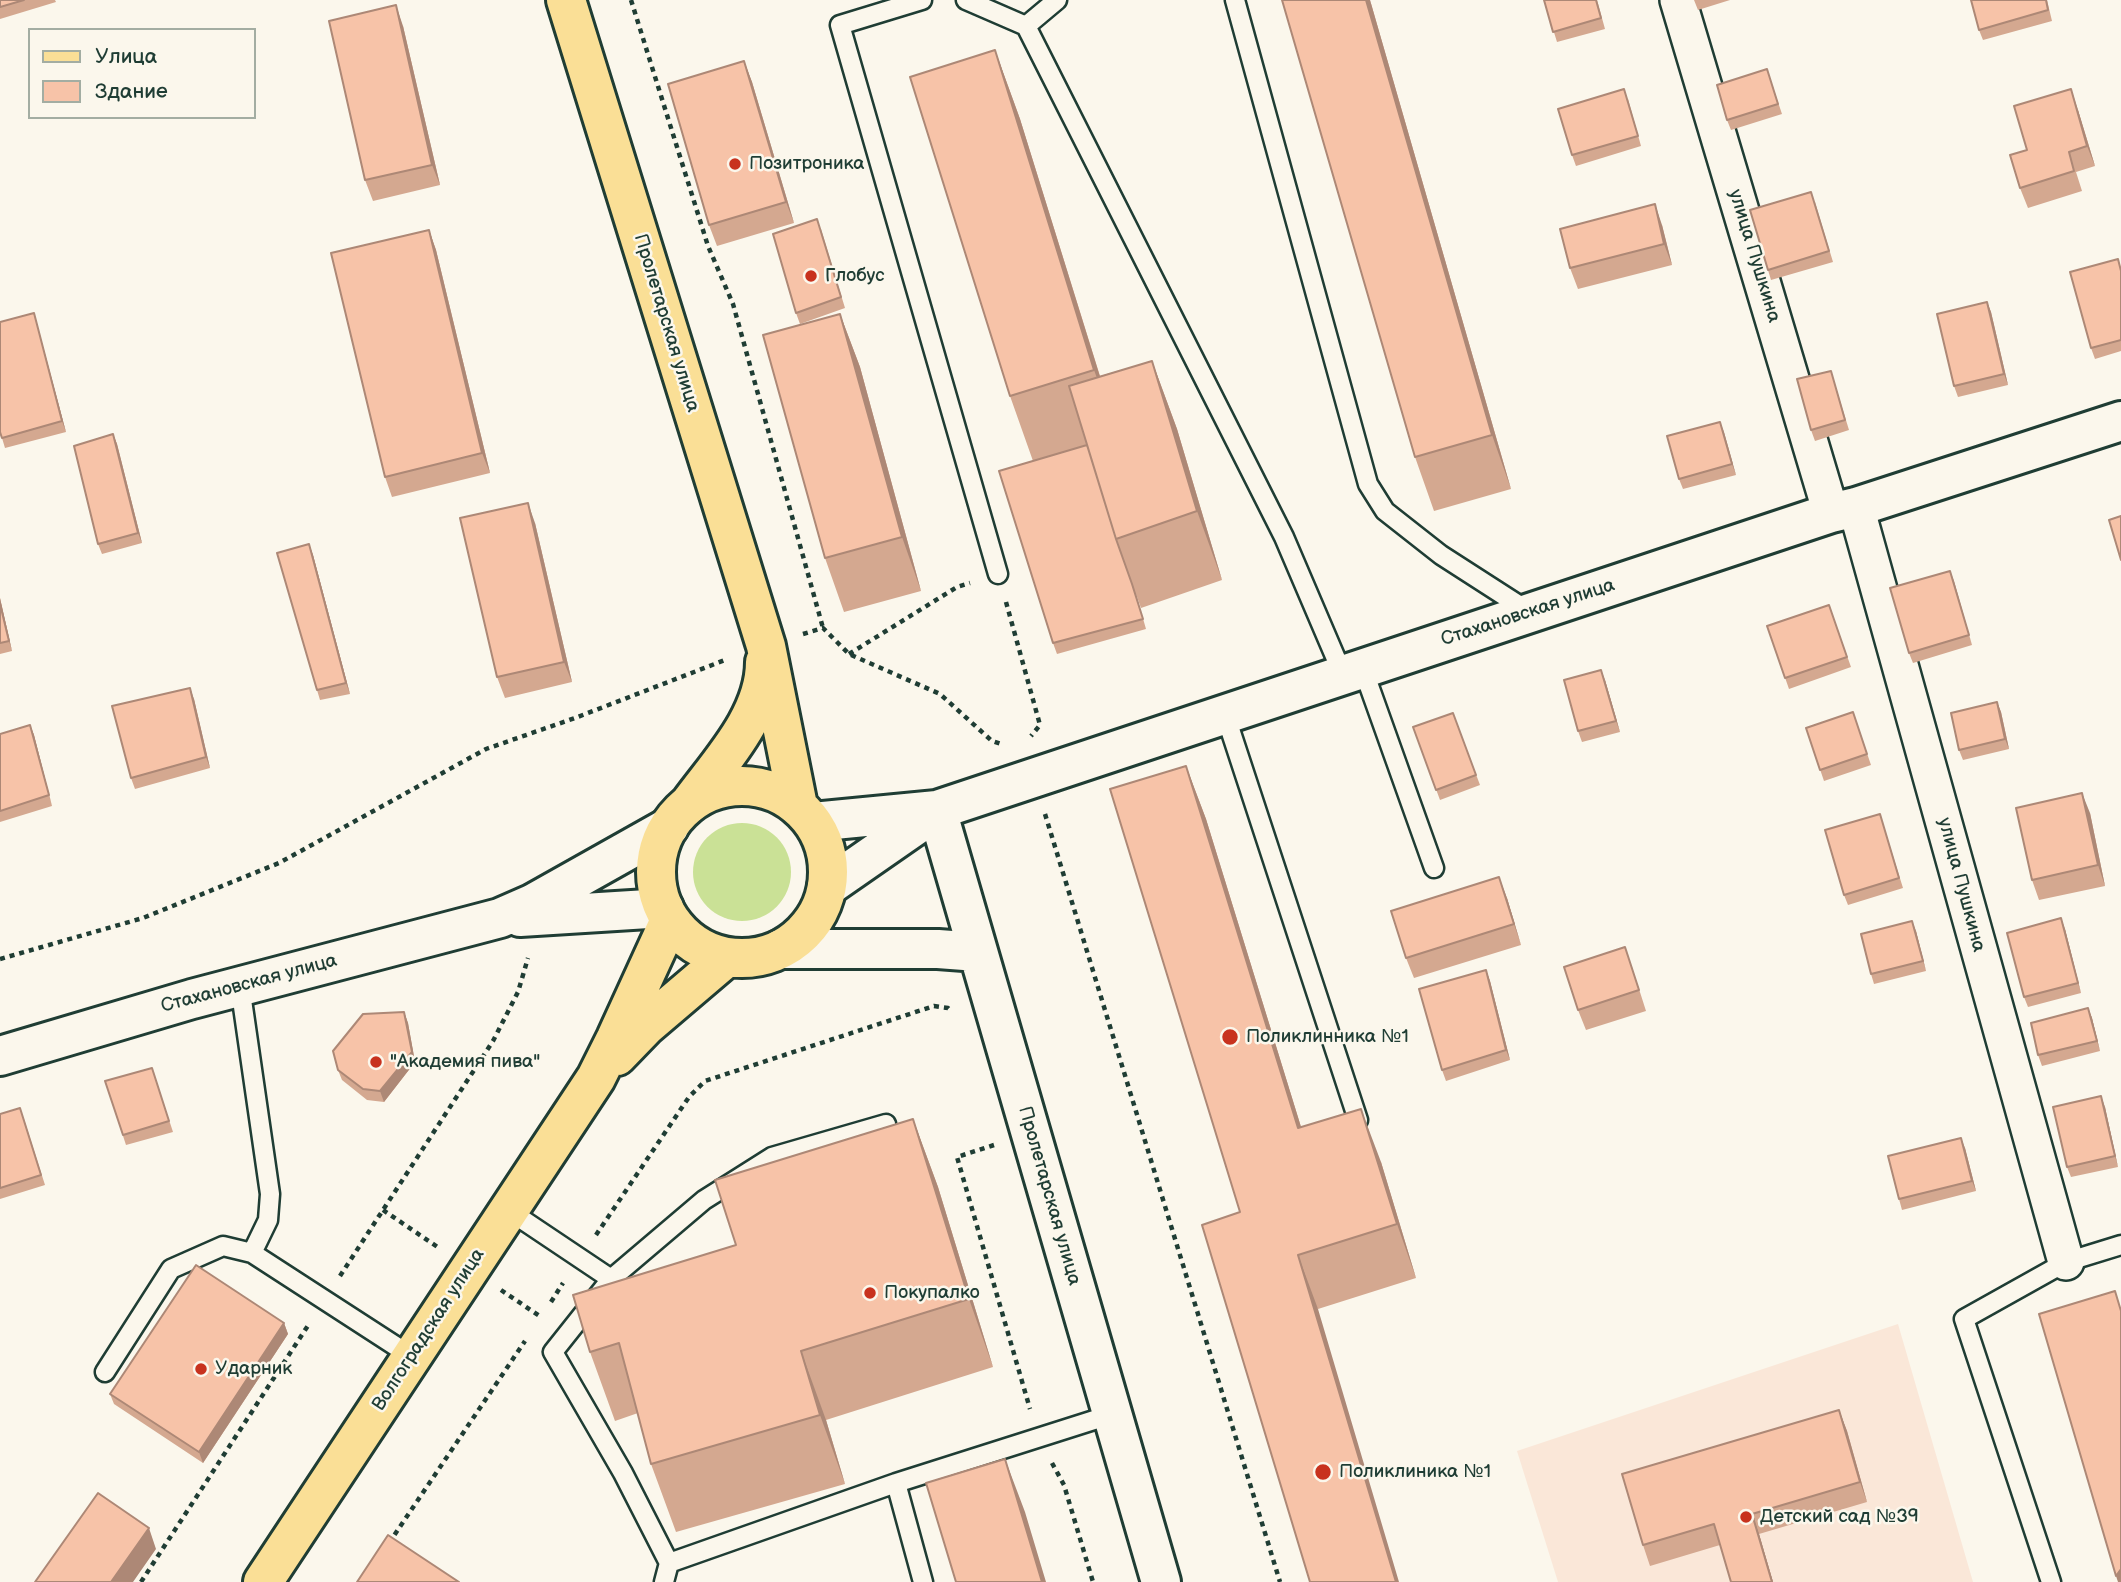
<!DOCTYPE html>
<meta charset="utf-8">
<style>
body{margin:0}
#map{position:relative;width:2121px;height:1582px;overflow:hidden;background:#fbf7ec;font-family:"Balsamiq Sans",sans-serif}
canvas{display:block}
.legend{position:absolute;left:28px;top:28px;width:228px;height:91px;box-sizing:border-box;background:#fbf7ec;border:2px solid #a3ada2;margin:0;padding:9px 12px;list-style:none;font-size:21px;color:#1f3d34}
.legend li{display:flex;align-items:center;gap:14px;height:35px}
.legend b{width:35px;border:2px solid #a3ada2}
</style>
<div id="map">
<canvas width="2121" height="1582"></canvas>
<ul class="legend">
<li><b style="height:9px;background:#fadf96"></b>Улица</li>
<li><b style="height:19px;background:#f7c3a8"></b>Здание</li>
</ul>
</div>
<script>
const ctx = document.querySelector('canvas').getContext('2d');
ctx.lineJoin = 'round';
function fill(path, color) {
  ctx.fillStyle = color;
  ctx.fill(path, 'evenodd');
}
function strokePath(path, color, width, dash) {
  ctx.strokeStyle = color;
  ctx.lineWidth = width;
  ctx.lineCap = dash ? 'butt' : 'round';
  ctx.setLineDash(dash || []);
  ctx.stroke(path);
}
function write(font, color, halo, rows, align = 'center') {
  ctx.font = font + ' "Balsamiq Sans",sans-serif';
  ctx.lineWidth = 5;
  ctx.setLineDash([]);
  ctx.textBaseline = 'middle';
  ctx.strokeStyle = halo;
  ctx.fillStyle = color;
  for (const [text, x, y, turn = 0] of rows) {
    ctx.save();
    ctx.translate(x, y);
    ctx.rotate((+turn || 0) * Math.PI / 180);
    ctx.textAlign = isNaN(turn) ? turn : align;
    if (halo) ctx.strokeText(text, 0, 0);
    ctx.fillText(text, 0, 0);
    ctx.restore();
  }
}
fill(new Path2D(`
 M1898 1324 1973 1582H1558L1517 1451Z`), '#fae7d8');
fill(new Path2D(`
 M693 872a49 49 0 1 1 98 0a49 49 0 1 1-98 0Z`), '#cae196');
const lane = new Path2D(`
 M922 0 840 25 998 574
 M966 0 1026 26
 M1057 0 1026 26 1284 537 1343 675
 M1235 0 1368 484 1385 511 1441 555 1528 611
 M1363 669 1434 868
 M1225 714 1358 1120
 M240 986 270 1194 268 1220 252 1253
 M886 1124 772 1157 704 1200 611 1279 553 1352 623 1473 669 1563 896 1483 923 1582
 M508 1210 611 1279
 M105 1372 171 1269 223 1246 252 1253 411 1356
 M896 1483 1113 1414
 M664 1582 669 1563
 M2051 1582 1964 1319 2066 1262 2121 1245`);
const street = new Path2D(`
 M1678 0 1831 513
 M1856 507 2066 1262`);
const secondary = new Path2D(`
 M937 810 1161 1582
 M813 822 937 810 1831 513 1856 507 2121 421
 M827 887 935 812
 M520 917 664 908
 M781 949H938L978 952
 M0 1056 192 999 500 918 532 904 669 827`);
const primary = new Path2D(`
 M566 0 766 646 798 806
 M656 872a86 86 0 1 1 172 0a86 86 0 1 1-172 0Z
 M690 803C720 762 765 716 765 662
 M617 1056 646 1026 727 957
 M263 1582 596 1078 616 1038 670 920`);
strokePath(lane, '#1f3d34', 23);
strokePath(street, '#1f3d34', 40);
strokePath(secondary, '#1f3d34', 44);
strokePath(primary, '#1f3d34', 44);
strokePath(new Path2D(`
 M631 0 708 246 733 304 823 628
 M1006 602 1040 725 1031 736
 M803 634 823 628 849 654 940 694 992 741 1004 745
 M849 654 957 587 970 583
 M1045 814 1280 1582
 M0 959 143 918 279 863 486 749 575 718 725 660
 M994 1145 957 1157 1030 1409
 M383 1210 439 1248
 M596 1235 689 1097 705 1081 934 1006 948 1008 952 1012
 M340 1276 493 1041 518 992 528 958
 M501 1290 541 1317
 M551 1302 563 1283
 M1052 1463 1064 1485 1093 1582
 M389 1543 525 1341
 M141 1582 309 1324`), '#1f3d34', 4.5, [5, 5]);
strokePath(lane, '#fbf7ec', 18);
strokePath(street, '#fbf7ec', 35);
strokePath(secondary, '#fbf7ec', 38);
strokePath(primary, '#fadf96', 38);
fill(new Path2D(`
 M0 0H55L56 2 0 19Z
 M1370 0 1511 489 1434 511 1415 457Z
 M1544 0H1597L1605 29 1557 42Z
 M1694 0H1730L1698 10Z
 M2047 0 2052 21 1983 40 1979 30Z
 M403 26 440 185 373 201 365 180Z
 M995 50 1020 119 1100 376 1152 361 1177 429 1222 580 1141 608 1136 594 1146 629 1057 654 1053 643 1033 461 1010 396Z
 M744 61 752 82 794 223 717 246 709 225Z
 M1767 69 1782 114 1731 130 1727 120Z
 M1628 99 1641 146 1576 166 1572 155Z
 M2078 110 2095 166 2076 172 2082 191 2028 208 2020 188 2027 150Z
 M1815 202 1833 262 1771 280 1768 270Z
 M1662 225 1672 265 1578 289 1570 268Z
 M821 229 845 308 800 324 796 313Z
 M429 230 436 250 490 473 392 497 385 477Z
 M2118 259 2121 268V351L2095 359 2091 348Z
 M1987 302 1991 312 2008 385 1958 397 1954 386Z
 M840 314 860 367 921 591 844 612 825 558Z
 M37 324 66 432 5 448 2 438Z
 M1831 371 1849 430 1815 441 1811 430Z
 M1720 422 1736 475 1683 489 1679 479Z
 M113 434 117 444 142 543 102 554 98 544Z
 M535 523 572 682 505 698 497 677Z
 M309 544 313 555 350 694 320 700 317 690Z
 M1950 571 1972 645 1913 663 1909 653Z
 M0 598 12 651 0 654Z
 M1829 605 1851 667 1789 689 1767 626Z
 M1605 680 1620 732 1582 742 1578 731Z
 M194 699 210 768 135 789 131 778Z
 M1997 702 2001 712 2009 749 1963 760 1959 750Z
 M1853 712 1871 765 1824 781 1806 728Z
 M1453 713 1480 785 1440 800 1413 727Z
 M30 725 34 735 52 806 0 822V734Z
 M1186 766 1206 819 1301 1127 1381 1162 1416 1278 1318 1309 1240 1212Z
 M2090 813 2105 886 2039 900 2032 880Z
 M1880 814 1903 888 1848 905 1844 895Z
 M1507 898 1521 945 1414 978 1406 958Z
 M2065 929 2081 993 2028 1007 2024 997Z
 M1916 931 1926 971 1874 984 1871 974Z
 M1632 967 1646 1011 1586 1030 1578 1010Z
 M1486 970 1490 981 1510 1060 1446 1081 1442 1070Z
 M2088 1008 2092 1018 2100 1051 2042 1066 2038 1055Z
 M404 1012 408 1023 415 1062 384 1102 367 1100 342 1080 338 1070Z
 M152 1068 173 1132 126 1145 105 1081Z
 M2105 1107 2118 1167 2071 1177 2067 1167Z
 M0 1114 24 1119 45 1185 0 1199Z
 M913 1119 938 1187 993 1367 826 1420 845 1484 676 1532 651 1464 638 1413 615 1421 590 1352 736 1245Z
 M1965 1148 1976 1191 1902 1210 1899 1199Z
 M284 1323 288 1334 203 1463 114 1404 110 1394Z
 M1839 1410 1847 1431 1867 1502 1759 1534 1773 1582H1731L1720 1545 1650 1566 1643 1545Z`), '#d4a890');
fill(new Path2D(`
 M1366 0H1370L1511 489 1492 435Z
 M396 5 403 26 440 185 432 165Z
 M995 50 1020 119 1119 438 1094 370Z
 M744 61 752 82 794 223 786 202Z
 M2071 89 2078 110 2095 166 2087 146Z
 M1655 204 1662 225 1672 265 1664 244Z
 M429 230 436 250 490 473 482 453Z
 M1987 302 1991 312 2008 385 2004 374Z
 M34 313 37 324 66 432 62 421Z
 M840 314 860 367 921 591 902 537Z
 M1152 361 1177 429 1222 580 1197 511Z
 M1720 422 1724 432 1736 475 1732 464Z
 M113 434 117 444 142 543 138 533Z
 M528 503 535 523 572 682 564 662Z
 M309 544 313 555 350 694 346 683Z
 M1950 571 1954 581 1972 645 1969 635Z
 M0 598 12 651 9 641 0 604Z
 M1601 670 1605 680 1620 732 1616 721Z
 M190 688 194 699 210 768 206 757Z
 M1997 702 2001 712 2009 749 2005 739Z
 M30 725 34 735 52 806 49 795Z
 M1186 766 1206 819 1318 1182 1298 1128Z
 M2082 793 2090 813 2105 886 2098 865Z
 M1499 877 1507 898 1521 945 1514 924Z
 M2061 918 2065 929 2081 993 2078 983Z
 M1912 921 1916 931 1926 971 1923 961Z
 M1486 970 1490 981 1510 1060 1506 1050Z
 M2088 1008 2092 1018 2100 1051 2097 1041Z
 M404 1012 408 1023 415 1062 384 1102 380 1091Z
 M2101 1096 2105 1107 2118 1167 2115 1156Z
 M1361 1109 1381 1162 1416 1278 1397 1224Z
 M913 1119 938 1187 993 1367 969 1299Z
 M1961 1138 1965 1148 1976 1191 1972 1181Z
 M1298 1255 1318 1309 1399 1582H1396Z
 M284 1323 288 1334 203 1463 199 1452Z
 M801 1351 826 1420 845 1484 820 1415Z
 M1839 1410 1847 1431 1867 1502 1860 1482Z
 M1005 1459 1025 1512 1046 1582H1042Z
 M1752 1514 1759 1534 1773 1582H1772Z
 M149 1528 156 1549 133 1582H111Z
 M2121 1569V1582H2118L2116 1576Z`), '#ad8876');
const building = new Path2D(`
 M0 0H24L0 7Z
 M1282 0H1366L1492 435 1415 457Z
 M1544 0H1596L1601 18 1553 32Z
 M1971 0H2046L2048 10 1979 30Z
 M396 5 432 165 365 180 329 21Z
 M995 50 1094 370 1010 396 910 77Z
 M744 61 786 202 709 225 668 84Z
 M1767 69 1778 104 1727 120 1717 85Z
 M1624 89 1638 136 1572 155 1558 109Z
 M2071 89 2087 146 2069 152 2074 171 2020 188 2010 155 2027 150 2014 106Z
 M1811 192 1829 251 1768 270 1750 210Z
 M1655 204 1664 244 1570 268 1560 229Z
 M817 219 841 297 796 313 773 234Z
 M429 230 482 453 385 477 331 253Z
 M2118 259 2121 271V340L2091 348 2070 272Z
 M1987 302 2004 374 1954 386 1937 314Z
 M34 313 62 421 2 438 0 432V322Z
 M840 314 902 537 825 558 763 335Z
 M1152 361 1197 511 1116 539 1069 386Z
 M1831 371 1845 420 1811 430 1797 379Z
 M1720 422 1732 464 1679 479 1667 436Z
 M113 434 138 533 98 544 74 446Z
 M1087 445 1116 539 1132 584 1143 619 1053 643 999 471Z
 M528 503 564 662 497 677 460 518Z
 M2121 516V560L2109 520Z
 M309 544 346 683 317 690 277 553Z
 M1950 571 1969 635 1909 653 1890 588Z
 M0 604 9 641 0 643Z
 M1829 605 1847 657 1785 678 1767 626Z
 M1601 670 1616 721 1578 731 1564 680Z
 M190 688 206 757 131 778 112 706Z
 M1997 702 2005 739 1959 750 1951 713Z
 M1853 712 1867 754 1820 770 1806 728Z
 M1453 713 1476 775 1436 790 1413 727Z
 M30 725 49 795 0 811V734Z
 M1186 766 1298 1128 1361 1109 1397 1224 1298 1255 1396 1582H1310L1202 1225 1240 1212 1110 789Z
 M2082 793 2098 865 2032 880 2016 808Z
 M1880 814 1899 878 1844 895 1825 830Z
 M1499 877 1514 924 1406 958 1391 911Z
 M2061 918 2078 983 2024 997 2007 933Z
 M1912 921 1923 961 1871 974 1861 934Z
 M1625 947 1639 990 1578 1010 1564 967Z
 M1486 970 1506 1050 1442 1070 1419 989Z
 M2088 1008 2097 1041 2038 1055 2031 1023Z
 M404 1012 412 1052 380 1091 363 1089 338 1070 333 1051 363 1014Z
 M152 1068 169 1121 123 1135 105 1081Z
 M2101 1096 2115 1156 2067 1167 2053 1107Z
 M20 1108 41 1175 0 1188V1114Z
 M913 1119 969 1299 801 1351 820 1415 651 1464 619 1343 590 1352 573 1295 736 1245 715 1180Z
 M1961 1138 1972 1181 1899 1199 1888 1156Z
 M196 1265 284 1323 199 1452 110 1394Z
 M2115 1291 2121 1311V1569L2116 1576 2039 1314Z
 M1839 1410 1860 1482 1752 1514 1772 1582H1731L1714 1524 1643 1545 1622 1474Z
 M1005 1459 1042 1582H956L926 1483Z
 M98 1493 149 1528 111 1582H35Z
 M388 1535 459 1582H357Z`);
fill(building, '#f7c3a8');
strokePath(building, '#ad8876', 2);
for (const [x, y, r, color] of [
 [735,164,7,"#c8321e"],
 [811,276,7,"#c8321e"],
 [1230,1037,9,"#c8321e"],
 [376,1062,7,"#c8321e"],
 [870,1293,7,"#c8321e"],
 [201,1369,7,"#c8321e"],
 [1323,1472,9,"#c8321e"],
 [1746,1517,7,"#c8321e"]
]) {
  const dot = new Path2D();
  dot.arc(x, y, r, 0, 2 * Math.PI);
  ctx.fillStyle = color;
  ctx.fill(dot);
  strokePath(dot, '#fbf7ec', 2.5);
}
write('19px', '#1f3d34', '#fbf7ec', [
 ["Позитроника",749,164],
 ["Глобус",825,276],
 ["Поликлинника №1",1246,1037],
 ["\"Академия пива\"",390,1062],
 ["Покупалко",884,1293],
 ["Ударник",215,1369],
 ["Поликлиника №1",1339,1472],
 ["Детский сад №39",1760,1517]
], 'left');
write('19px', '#1f3d34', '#fbf7ec', [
 ["улица Пушкина",1754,256,73],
 ["Пролетарская улица",666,323,73],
 ["Стахановская улица",1528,613,-18],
 ["улица Пушкина",1961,885,75],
 ["Стахановская улица",249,984,-15],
 ["Пролетарская улица",1049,1196,74],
 ["Волгоградская улица",429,1330,-57]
]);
</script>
